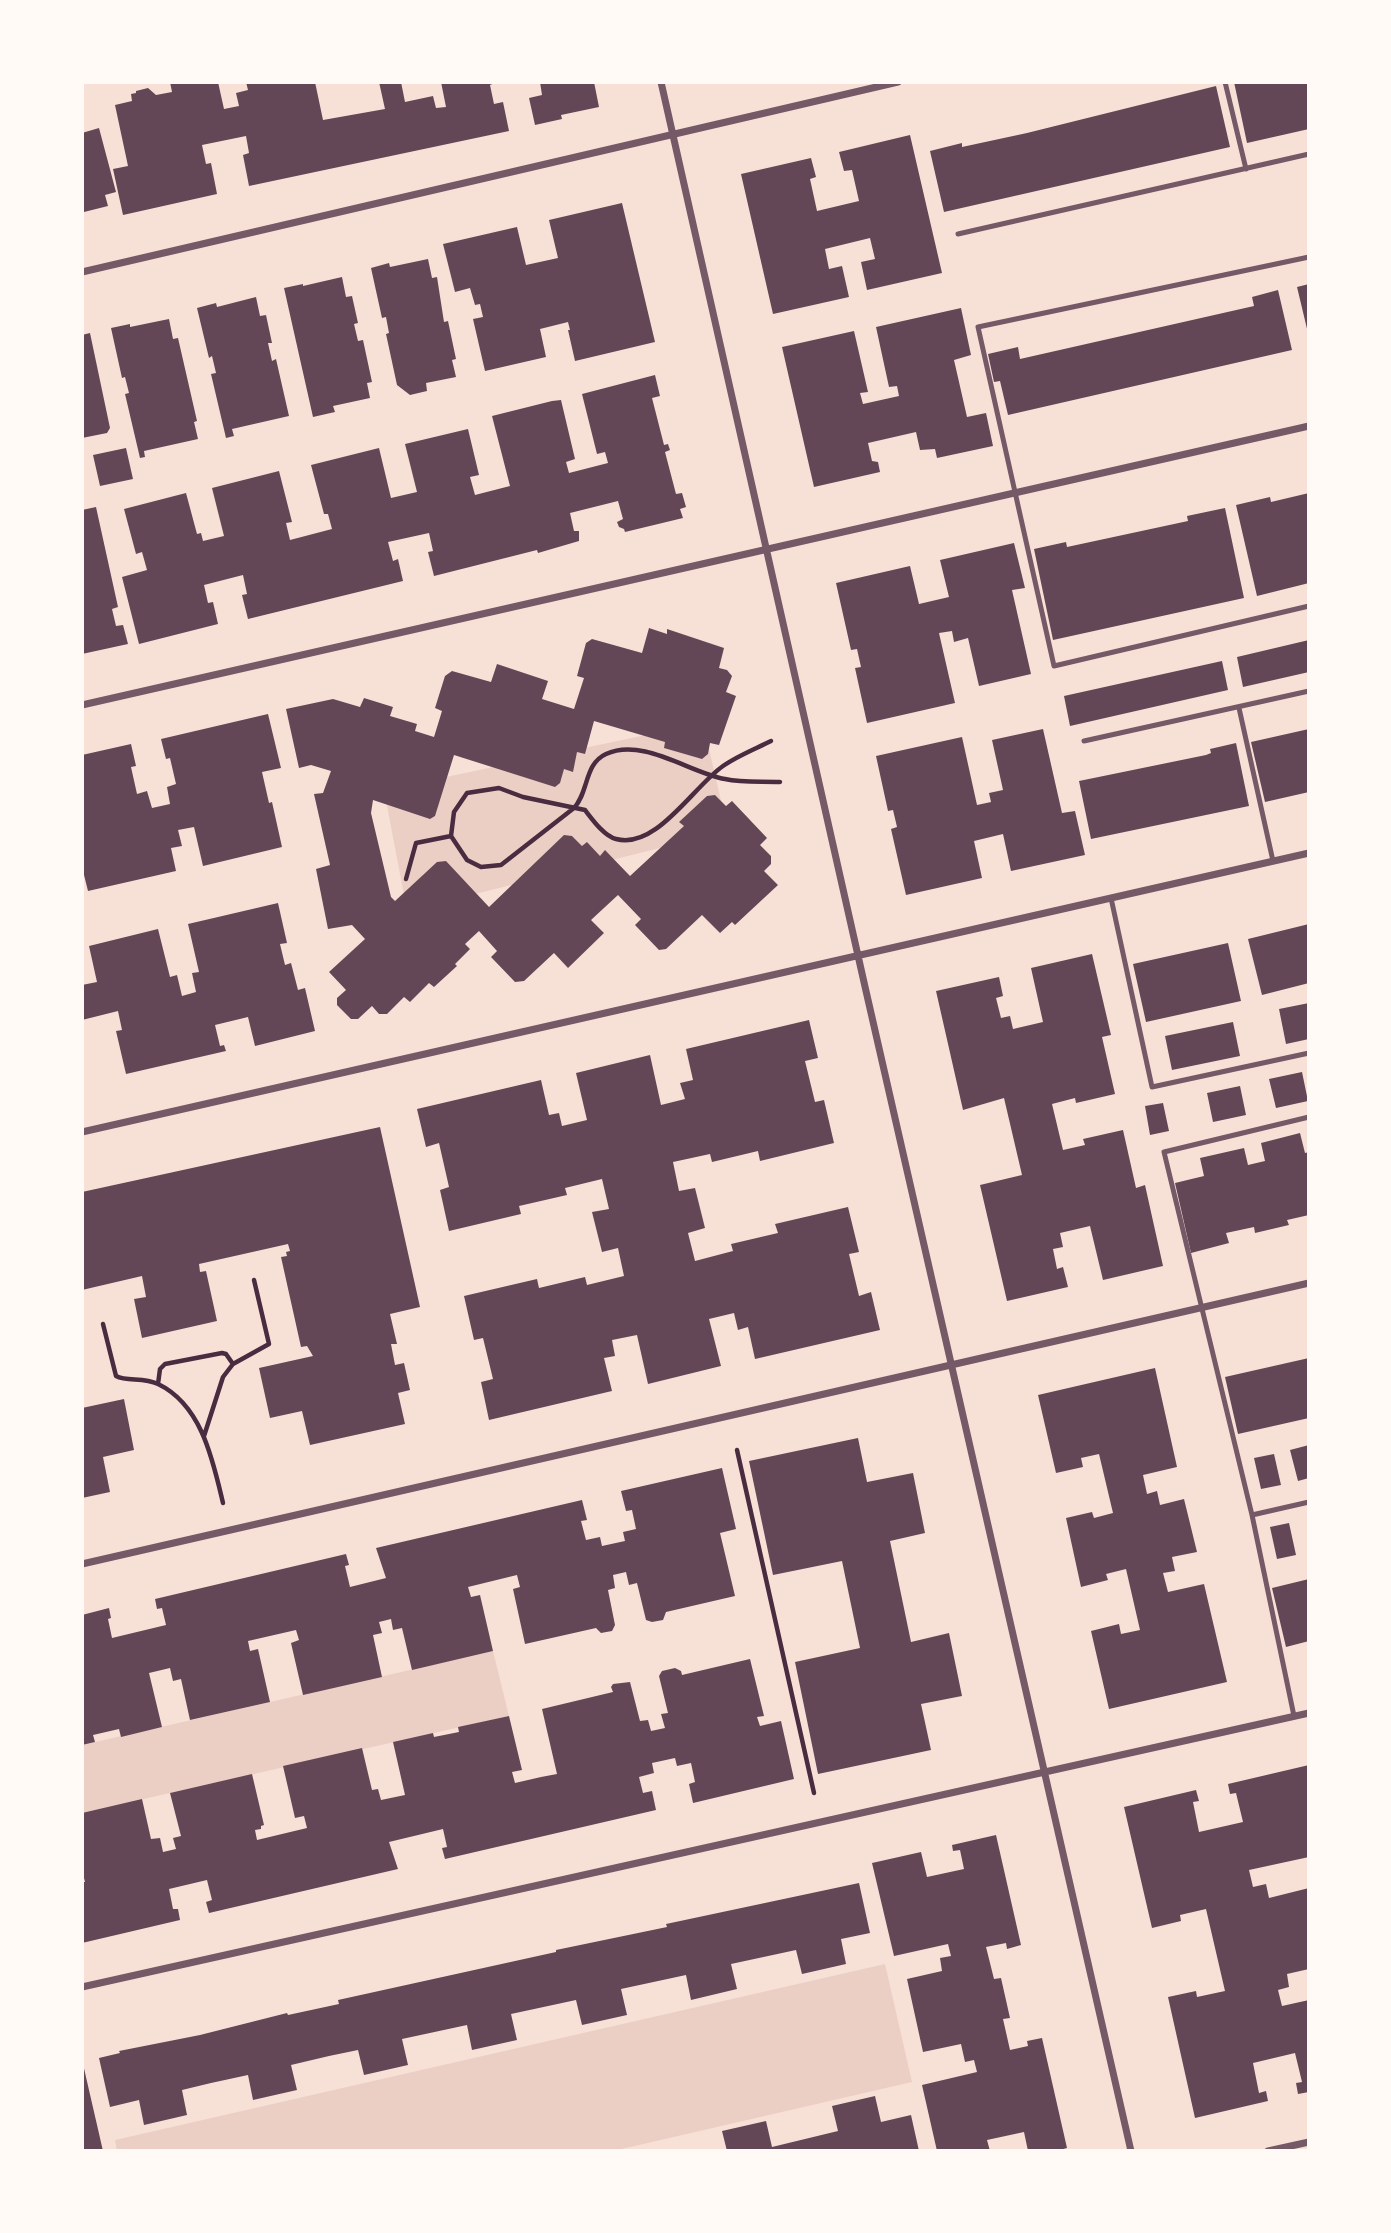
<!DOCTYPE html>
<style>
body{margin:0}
#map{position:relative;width:1391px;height:2233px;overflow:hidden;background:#f7e1d7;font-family:"DejaVu Sans",sans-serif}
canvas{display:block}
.frame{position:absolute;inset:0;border:84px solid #fffaf5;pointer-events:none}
</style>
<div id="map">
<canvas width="1391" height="2233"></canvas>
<div class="frame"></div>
</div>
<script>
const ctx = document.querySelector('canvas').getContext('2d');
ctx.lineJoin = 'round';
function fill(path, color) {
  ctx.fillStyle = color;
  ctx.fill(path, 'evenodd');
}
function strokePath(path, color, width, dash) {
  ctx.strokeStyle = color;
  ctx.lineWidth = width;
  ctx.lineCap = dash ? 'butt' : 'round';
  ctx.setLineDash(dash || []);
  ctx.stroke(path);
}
fill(new Path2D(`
 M703 723 728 831 407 911 384 790Z
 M493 1651 509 1716 82 1813V1745Z
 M885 1964 912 2082 613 2151H117L115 2140Z`), '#ebcfc5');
fill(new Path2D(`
 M170 82H218L224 109 239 106 236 93 248 90 246 82H315L323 120 385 109 379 82H401L405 102 433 96 436 108 446 107 441 82H497L490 85 494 104 503 102 509 131 249 186 243 155 249 153 246 136 202 145 206 164 211 163 217 194 123 215 113 169 128 166 115 105 132 101 131 94 136 93V91L148 88 156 95 172 92Z
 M540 82H594L599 107 561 115 562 119 535 125 529 98 542 95Z
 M1234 82H1309V129L1247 143Z
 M1216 86 1230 147 944 212 930 151 962 143V147L1027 133Z
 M99 128 116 192 105 195 108 206 84 212 82 133Z
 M910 135 942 273 867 290 861 262 875 259 870 238 825 249 829 269 842 266 849 297 773 314 741 174 811 158 816 177 810 179 817 211 859 201 852 170 844 171 839 152Z
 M622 203 655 342 575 361 568 330H570L568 322 540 329 546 357 485 371 473 319 483 317 480 304 475 305 470 288 455 292 443 244 517 227 526 265 558 258 549 220Z
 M428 259 432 278 437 277 444 322 448 321 456 359 452 360 456 377 426 383 427 391 410 395 397 385 386 334 389 333 386 317 382 318 371 268 389 263 390 267Z
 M342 277 346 297 352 296 358 323 354 324 358 341 363 340 372 382 367 383 370 398 333 406 335 412 313 417 284 288 303 284V286Z
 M1309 284V333H1308L1297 287Z
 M1278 290 1292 350 1008 415 1000 381 994 382 988 354 1018 347 1020 359 1254 306 1252 297Z
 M256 297 260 316 266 315 272 343H268L272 361 276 359 289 416 232 429 234 436 226 438 211 374 216 373 212 356 209 358 197 308 216 303 217 307Z
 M961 308 971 355 954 360 967 417 986 413 993 446 937 458 935 449 920 450 916 432 868 443 872 461 878 462 880 472 814 487 782 347 854 331 868 392 860 393 863 404 899 396 897 386 889 387 876 327Z
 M169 319 173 339 178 338 197 421 194 422 198 439 144 451 145 457 140 458 125 394 129 393 125 377 122 378 111 328 130 324V327Z
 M90 333 110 428 107 433 82 438V335Z
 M655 375 660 396 652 398 664 445 668 444 670 450 665 452 676 494 682 493 686 507 680 509 683 518 625 532 624 529 619 527 617 522 623 519 618 501 570 513 574 531H579V541L538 553 537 550 434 576 428 552 433 551 429 533 388 542 393 561 398 559 403 581 248 619 242 595 247 594 243 575 204 585 208 603 213 602 218 624 139 644 122 577 147 570 142 552 136 554 124 509 186 493 197 534 201 533 203 541 224 536 212 488 279 471 292 522 286 523 290 540 332 529 328 514H324L311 465 379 448 391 498 417 492 405 444 468 429 479 475 470 477 475 495 510 486 492 416 552 401 561 400 575 459 566 462 569 473 608 463 605 452 597 454 582 394Z
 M126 448 133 479 100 486 93 455Z
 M1309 493V583L1257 596 1236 505 1270 497 1271 502Z
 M96 507 118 607 112 609 116 626 123 625 128 644 82 654V510Z
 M1225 508 1244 598 1053 640 1034 549 1066 542 1067 547 1188 521 1187 516Z
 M1014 543 1025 588 1012 590 1031 674 979 686 968 638 954 642 952 631 939 633 955 703 867 723 855 668 861 667 857 649 851 650 836 583 910 566 919 604 949 597 940 560Z
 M649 628 667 634V629L724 648 719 668 727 670 732 676 726 692 736 696 719 745 710 743 708 754 702 759 664 748 665 742 594 721 585 754 577 752 573 772 564 769 560 783 555 787 454 755 435 816 430 819 373 800 371 813 391 897 395 901 437 862 446 861 489 907 564 835 572 836 582 846 587 842 600 856 605 850 630 876 684 826 679 822 707 796 715 795 726 806 732 801 767 838 760 845 771 856V864L764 871 778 885 735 925 732 922 720 933 702 915 666 949 659 950 635 925 641 919 618 895 591 920 604 933 568 968 554 953 524 981 515 982 491 957 497 951 479 931 465 944 470 949 455 964 457 966 434 987 429 983 410 1002 404 997 387 1014H379L372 1006 358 1019H351L337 1005V998L346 990 329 972 365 939 352 925 328 929 316 869 330 865 314 794 323 793 331 771 311 765 299 768 286 709 333 699 360 707 364 698 393 707 390 716 417 724 415 731 434 737 442 711 435 708 445 676 452 671 491 682 497 664 548 681 542 699 574 709 584 678 577 676 586 643 592 639 642 653Z
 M1309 640V672L1243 687 1237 657Z
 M1222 661 1228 690 1070 726 1064 696Z
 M268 714 281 768 262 772 269 803 272 802 282 847 203 866 194 827 178 830 182 846 171 848 176 871 88 891 82 867V755L131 744 136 766 131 767 137 794 147 791 152 808 170 804 167 787 176 784 170 758 166 759 161 739Z
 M1043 729 1062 813 1075 811 1085 855 1011 871 1003 834 974 841 982 878 906 895 891 829 897 827 893 810 888 811 876 756 962 737 977 805 991 802 989 793 1003 790 992 740Z
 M1309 729V792L1265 802 1251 742Z
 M1236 743 1249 806 1091 839 1079 781 1206 755 1211 753 1210 749Z
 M278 903 287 943 280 944 285 965 291 963 298 990 305 988 315 1031 255 1046 248 1017 215 1025 220 1046 224 1045 226 1051 126 1074 116 1031 122 1030 118 1011 82 1020V985L97 982 89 946 158 929 170 977 177 975 182 996 196 992 192 973 199 972 188 924Z
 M1309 924V983L1262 995 1248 939Z
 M1228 943 1241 1001 1146 1022 1133 964Z
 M1092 954 1111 1035 1102 1037 1115 1094 1076 1103 1075 1098 1052 1104 1063 1150 1085 1145 1083 1139 1123 1130 1136 1188 1145 1185 1163 1266 1103 1280 1090 1226 1060 1233 1063 1247 1053 1249 1057 1269 1063 1267 1068 1287 1007 1301 980 1185 1022 1175 1004 1098 963 1110 936 991 999 977 1003 996 996 998 1001 1018 1010 1016 1013 1029 1043 1022 1031 968Z
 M1309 1003V1039L1286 1044 1279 1009Z
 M809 1020 818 1058 805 1061 815 1102 824 1100 834 1143 760 1161 758 1151 712 1162 710 1154 673 1162 679 1191 695 1188 705 1228 688 1233 695 1261 733 1251 731 1244 778 1233 775 1224 848 1207 859 1252 849 1254 859 1296 871 1292 880 1330 755 1359 748 1327 738 1330 734 1313 709 1319 721 1366 648 1384 637 1335 612 1340 615 1356 604 1358 612 1391 489 1420 481 1382 493 1379 483 1338 474 1340 464 1296 537 1279 539 1288 585 1277 587 1285 624 1276 618 1248 602 1252 592 1212 609 1209 602 1179 565 1188 567 1195 519 1206 521 1214 449 1231 440 1190 449 1187 439 1143 426 1147 417 1109 541 1080 549 1115 559 1113 562 1126 587 1120 576 1073 650 1055 661 1105 685 1099 680 1083 693 1080 686 1049Z
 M1233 1022 1240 1056 1172 1070 1165 1036Z
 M1302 1072 1308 1101 1276 1108 1269 1079Z
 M1240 1086 1246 1115 1213 1122 1207 1093Z
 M1163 1103 1169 1131 1150 1135 1145 1106Z
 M380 1127 420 1307 390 1314 397 1344H391L395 1365 404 1363 410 1390 398 1393 405 1424 310 1445 302 1411 270 1418 259 1368 313 1356 307 1346 301 1347 281 1257 287 1256 286 1252 290 1251 288 1244 199 1264 200 1272 206 1271 217 1321 142 1338 134 1299 146 1297 142 1276 82 1290V1192Z
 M1300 1133 1305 1153 1309 1152V1215L1287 1220 1289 1225 1255 1233 1254 1227 1226 1233 1229 1243 1191 1253 1175 1183 1204 1176 1200 1158 1244 1148 1248 1165 1265 1161 1261 1143Z
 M1309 1358V1418L1238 1434 1225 1377Z
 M1155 1368 1177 1467 1143 1475 1147 1494 1157 1491 1160 1505 1184 1499 1197 1552 1172 1557 1175 1571 1163 1573 1168 1592 1204 1584 1227 1682 1109 1709 1091 1631 1119 1624 1121 1634 1140 1630 1126 1569 1106 1574 1108 1580 1081 1587 1066 1518 1092 1512 1094 1518 1113 1513 1099 1454 1081 1458 1083 1467 1056 1473 1038 1395Z
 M124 1399 134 1450 103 1457 110 1492 82 1498V1408Z
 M858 1438 867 1482 913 1473 925 1533 890 1541 911 1642 949 1633 962 1696 921 1704 931 1750 818 1774 795 1662 860 1648 842 1561 773 1575 749 1461Z
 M1309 1445V1478L1298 1481 1290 1450Z
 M1274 1454 1281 1485 1261 1489 1254 1458Z
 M722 1468 736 1529 720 1533 735 1596 666 1612 663 1620 652 1622 646 1620 637 1583 629 1585 626 1572 613 1575 615 1588 608 1590 615 1625 612 1631 601 1633 596 1628 525 1644 513 1589 520 1587 517 1575 468 1587 471 1597 480 1595 493 1651 412 1670 402 1628 393 1630 391 1619 379 1622 382 1633 373 1635 382 1677 303 1695 291 1643 299 1640 296 1630 248 1641 250 1651 258 1649 270 1702 190 1720 181 1679 173 1681 170 1668 149 1673 162 1727 121 1737 119 1729 93 1735 95 1742 82 1745V1615L109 1608 111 1618 108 1619 112 1638 166 1625 162 1608 157 1609 155 1599 346 1554 349 1565 345 1566 350 1587 386 1578 376 1548 582 1500 587 1520 581 1521 586 1540 600 1537 602 1546 625 1541 623 1532 636 1529 632 1510 626 1511 621 1491Z
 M1289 1523 1296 1555 1277 1559 1270 1527Z
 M1309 1579V1641L1286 1647 1272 1588Z
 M750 1659 764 1716 757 1717 760 1726 781 1721 794 1779 693 1803 689 1784 695 1782 691 1763 677 1766 675 1758 652 1763 654 1773 639 1777 643 1793 652 1791 656 1810 445 1859 442 1848 447 1847 443 1829 389 1842 398 1869 209 1913 206 1902 212 1900 207 1880 169 1889 173 1909H178L180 1920 82 1943V1882H85L82 1870V1813L142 1799 151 1839 160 1838 163 1852 176 1849 173 1838 181 1836 170 1793 252 1774 264 1825 261 1826V1829L255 1830 257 1840 307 1828 304 1816 295 1818 283 1766 362 1748 372 1790 378 1789 381 1800 405 1795 393 1742 433 1733 434 1737 459 1732 458 1727 509 1716 522 1770 512 1772 515 1783 541 1777 557 1774 542 1709 613 1692 611 1687 613 1684 630 1682 640 1721 648 1720 651 1731 665 1728 661 1714 668 1713 659 1676 662 1671 675 1668 681 1671 682 1675Z
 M1309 1765V1857L1249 1870 1253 1887 1266 1884 1269 1898 1309 1888V1969L1287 1974 1289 1987 1278 1990 1282 2006 1309 2000V2092L1298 2094 1296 2083 1302 2082 1295 2053 1253 2063 1259 2093 1266 2091 1268 2101 1195 2118 1168 1997 1196 1991 1197 1997 1225 1991 1206 1909 1180 1915 1181 1921 1152 1928 1124 1807 1196 1790 1199 1801 1193 1802 1199 1832 1243 1822 1236 1793 1230 1794 1228 1784Z
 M996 1835 1021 1945 1007 1949 1006 1943 986 1947 994 1979 1001 1978 1010 2018 1003 2019 1010 2050 1028 2046 1027 2041 1042 2038 1067 2148 1056 2151H1028L1024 2132 987 2140 990 2151H937L922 2085 977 2072 974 2060 965 2062 961 2044 923 2052 907 1979 942 1971 940 1958 951 1956 948 1944 894 1956 872 1863 921 1852 927 1877 964 1869 960 1850 953 1851 952 1845Z
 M859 1883 870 1933 841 1939 846 1964 802 1974 796 1950 731 1964 737 1989 691 2000 686 1975 621 1989 627 2015 582 2025 576 2000 511 2014 517 2040 472 2050 467 2025 402 2039 408 2065 364 2075 358 2050 329 2056 291 2065 297 2090 253 2100 248 2075 211 2083 182 2090 187 2115 144 2125 139 2100 110 2107 99 2058 120 2053 119 2051 200 2035 287 2013 288 2015 339 2004 338 2000 556 1952V1950L667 1927 666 1924Z
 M83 2064 103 2151H82Z
 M875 2096 881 2122 911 2115 919 2151H727L722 2131 766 2121 772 2147 838 2131 832 2106Z`), '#644757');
strokePath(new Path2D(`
 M451 836 467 860 481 867 501 865 574 808C589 792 584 764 606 754 643 737 690 773 725 779 743 783 762 781 780 782
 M406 879 416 843 451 836 454 812 467 793 499 788 523 797 585 810C592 819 604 836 616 839 656 850 693 787 723 766 737 756 755 749 771 741
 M103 1324 116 1376C127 1382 143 1377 158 1384 202 1405 213 1461 223 1503
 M158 1384 160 1369 165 1364 222 1353 226 1354 233 1364
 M204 1436 223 1377 233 1364 269 1344 254 1280
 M737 1450 814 1793`), '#4a2c40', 4.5);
strokePath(new Path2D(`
 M1225 82 1246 169
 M958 234 1309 154
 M1309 257 978 327 1054 666 1309 606
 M1239 708 1273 861
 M1084 741 1309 691
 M1111 898 1152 1087 1309 1053
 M1252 1515 1309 1502
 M1294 1716 1252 1515 1164 1152 1309 1117`), '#755966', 5);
strokePath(new Path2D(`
 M661 82 866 991 1131 2151
 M82 272 898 82
 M82 705 1309 426
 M82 1132 1309 853
 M82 1564 1309 1283
 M82 1987 1309 1713
 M1268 2151 1309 2142`), '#755966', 7);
</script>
